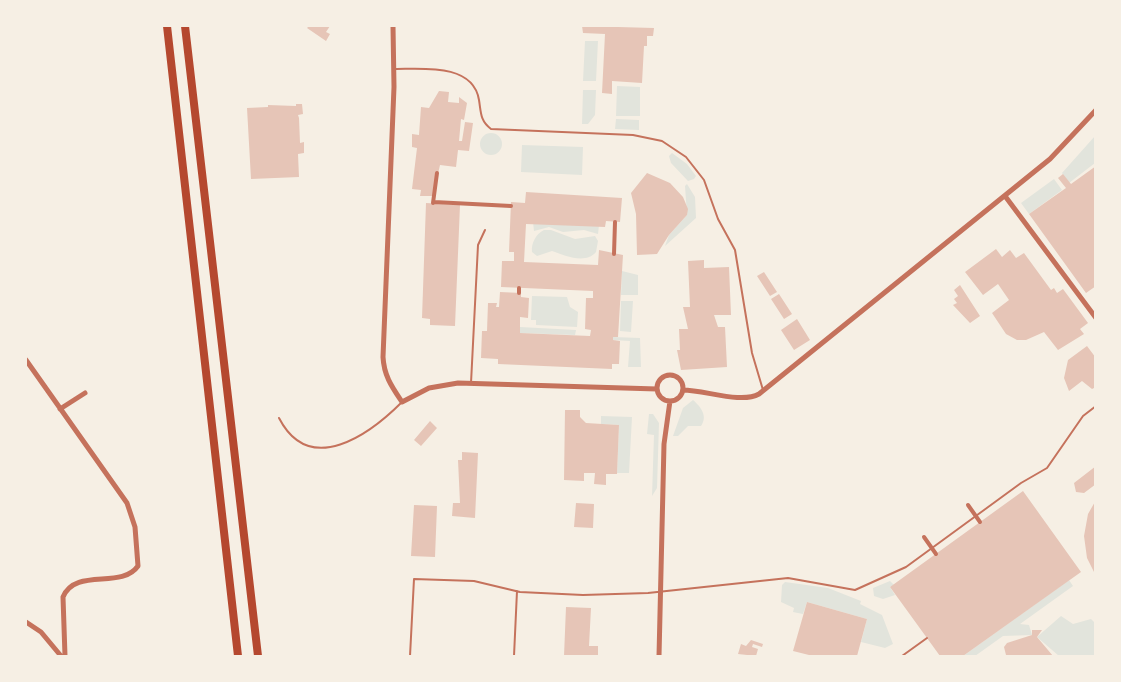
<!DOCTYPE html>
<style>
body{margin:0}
#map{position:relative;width:1121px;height:682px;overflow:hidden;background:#f6efe4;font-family:"PT Sans Narrow",sans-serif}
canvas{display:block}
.frame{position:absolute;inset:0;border:27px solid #f6efe4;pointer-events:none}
</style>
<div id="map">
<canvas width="1121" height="682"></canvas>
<div class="frame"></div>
</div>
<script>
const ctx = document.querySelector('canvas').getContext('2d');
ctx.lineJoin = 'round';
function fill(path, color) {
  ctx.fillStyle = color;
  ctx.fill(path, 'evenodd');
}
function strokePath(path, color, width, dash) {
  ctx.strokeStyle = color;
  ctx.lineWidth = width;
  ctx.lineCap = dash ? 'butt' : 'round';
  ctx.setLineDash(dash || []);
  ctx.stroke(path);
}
fill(new Path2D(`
 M585 41H598L596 81H583Z
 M617 86 640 87V116H616Z
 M583 90H596L595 115 588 124H582Z
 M616 119 639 120V130L615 129Z
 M480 144a11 11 0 1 1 22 0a11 11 0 1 1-22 0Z
 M1095 136V163L1069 183 1062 173Z
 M522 145 583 147 582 175 521 172Z
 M672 153 687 164 696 176 694 179 688 181 671 163 669 156Z
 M1054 179 1062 190 1029 214 1021 203Z
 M687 184 695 197 696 218 665 246 669 235 687 215 685 186Z
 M533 222 599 225 598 234 584 230 563 232 549 227 534 231Z
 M544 230H551L575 239 595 236 598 241 596 252C585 265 564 255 552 251L537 256 532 252C531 243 536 234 544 230Z
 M622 271 638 275V295H621Z
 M532 296 567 297 570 307 578 312 577 327 536 325V320H531Z
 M621 301H633L631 332 620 331Z
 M520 327 576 330 575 335 520 333Z
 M613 337 640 338 641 367H628L630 341 613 340Z
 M693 400C701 407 708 416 701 426H688L678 436H673L683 408Z
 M649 414H653L659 423 657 488 652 496 654 435 647 434Z
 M601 416 632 417 629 473H617L619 425 601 424Z
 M1069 580 1073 586 1020 624 1029 625 1032 635 1003 636 975 656H963Z
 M890 581 894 585 890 587 895 595 883 599 874 596 873 588Z
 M785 582 828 588 861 601 860 604 882 615 893 644 885 648 861 642 867 619 807 602 803 614 793 612 794 608 781 602 782 585Z
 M1061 616 1073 624 1091 619 1095 623V656H1059L1037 637Z`), '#e2e4dc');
fill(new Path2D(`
 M309 26H330L326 32 330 34 326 41 307 28Z
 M582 26 654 28 653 36H647V46H644L642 83 612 81V94L602 93 605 34 583 33Z
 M439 91 449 92 448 102 459 103V97L467 103 464 120 461 119 459 141H462L465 122 473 123 469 151 458 150 456 167 440 165 433 196H420L421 190 412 189 417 148 412 147V134L419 135 421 107 429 108Z
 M296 104H302L303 114 298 115 299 118 300 143 304 142V153L298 154 299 177 251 179 247 108 268 107V105L296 106Z
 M1096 166V286L1086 293 1029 214 1066 188 1058 178 1063 174 1071 184Z
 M647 173 670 183 683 197 688 209 687 215 669 235 657 254 637 255 636 214 631 193Z
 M526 192 622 198 620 222 606 221 605 227 526 224 524 262 598 265 599 250 623 255 618 337H613V340L620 341 619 364H612V369L498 364V359L481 358 482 331H487L488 303H497L496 307H499L500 292 521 293V297L529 298 528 318 520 317V333L590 336 591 330 585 329 586 298H593V291L501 287 502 261H514V252H509L511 202 525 203Z
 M426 203 460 205 455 326 430 325V319L422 318Z
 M996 249 1002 257 1010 250 1016 258 1024 253 1051 290 1054 288 1057 293 1063 289 1088 323 1080 329 1084 334 1058 350 1044 332 1026 340H1017L1006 334 992 313 1009 300 998 284 983 295 965 272Z
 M704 260V268L729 267 731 315H714L718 327H725L727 367 681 370 677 350H680L679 329H688L683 307H690L688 261Z
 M764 272 777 292 770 296 757 276Z
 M960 285 980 316 970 323 953 305 957 303 954 299 958 296 954 290Z
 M779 294 792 314 784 319 771 299Z
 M797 319 810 340 794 350 781 330Z
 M1087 346 1096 358V387L1092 389 1082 381 1069 391 1064 378 1068 360Z
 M565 410H580V417L586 423 619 425 617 474H606V485L594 484 595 473H584V481L564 480Z
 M430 421 437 428 421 446 414 440Z
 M462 452 478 453 475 518 452 516 453 503H460L458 460H462Z
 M1096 466V484L1084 493 1076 492 1074 483Z
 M1023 491 1081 572 963 656H940L890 587Z
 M1096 500V576L1087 558 1084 536 1088 514Z
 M576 503 594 504 593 528 574 527Z
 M414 505 437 506 435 557 411 556Z
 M807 602 867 619 857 656H813L793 651Z
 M566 607 591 608 589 646H598V656H564Z
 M1032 630H1042L1037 637 1053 656 1006 655 1004 647 1007 643 1032 635Z
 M751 640 763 644 762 647 753 644 752 647 758 649 756 656 738 654 741 644 746 646Z`), '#e6c5b7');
strokePath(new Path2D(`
 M395 69C422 69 473 63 479 100 481 112 480 121 491 129L633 135 662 141 686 157 704 180 718 219 735 250 752 353 763 390
 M471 383 478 245 485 230
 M279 418C310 478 370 434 402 402
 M410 656 414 579 474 581 520 592 583 595 648 593 788 578 855 590 906 567 1021 483 1047 468 1083 416 1096 406
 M514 656 517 591
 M902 656 927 638`), '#c5725c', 2);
strokePath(new Path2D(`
 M434 202 511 206
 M433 203 437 173
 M614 254 615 222
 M519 293V288
 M968 505 980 522
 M924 537 936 554`), '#c5725c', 4);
strokePath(new Path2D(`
 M393 26 394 87 383 357C384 376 392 387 402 402L429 388 458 383 657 389
 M1005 196 1096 318
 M26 360 127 503 135 527 138 566C121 590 76 567 63 597L65 656
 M657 388a13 13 0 1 1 26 0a13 13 0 1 1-26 0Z
 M683 390C705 390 741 404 759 394L1050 159 1096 110
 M60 409 85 393
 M26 622 41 632 61 656
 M659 656 664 444 670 401`), '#c5725c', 5);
strokePath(new Path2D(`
 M167 26 238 656
 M185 26 258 656`), '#b5482f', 8);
</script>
